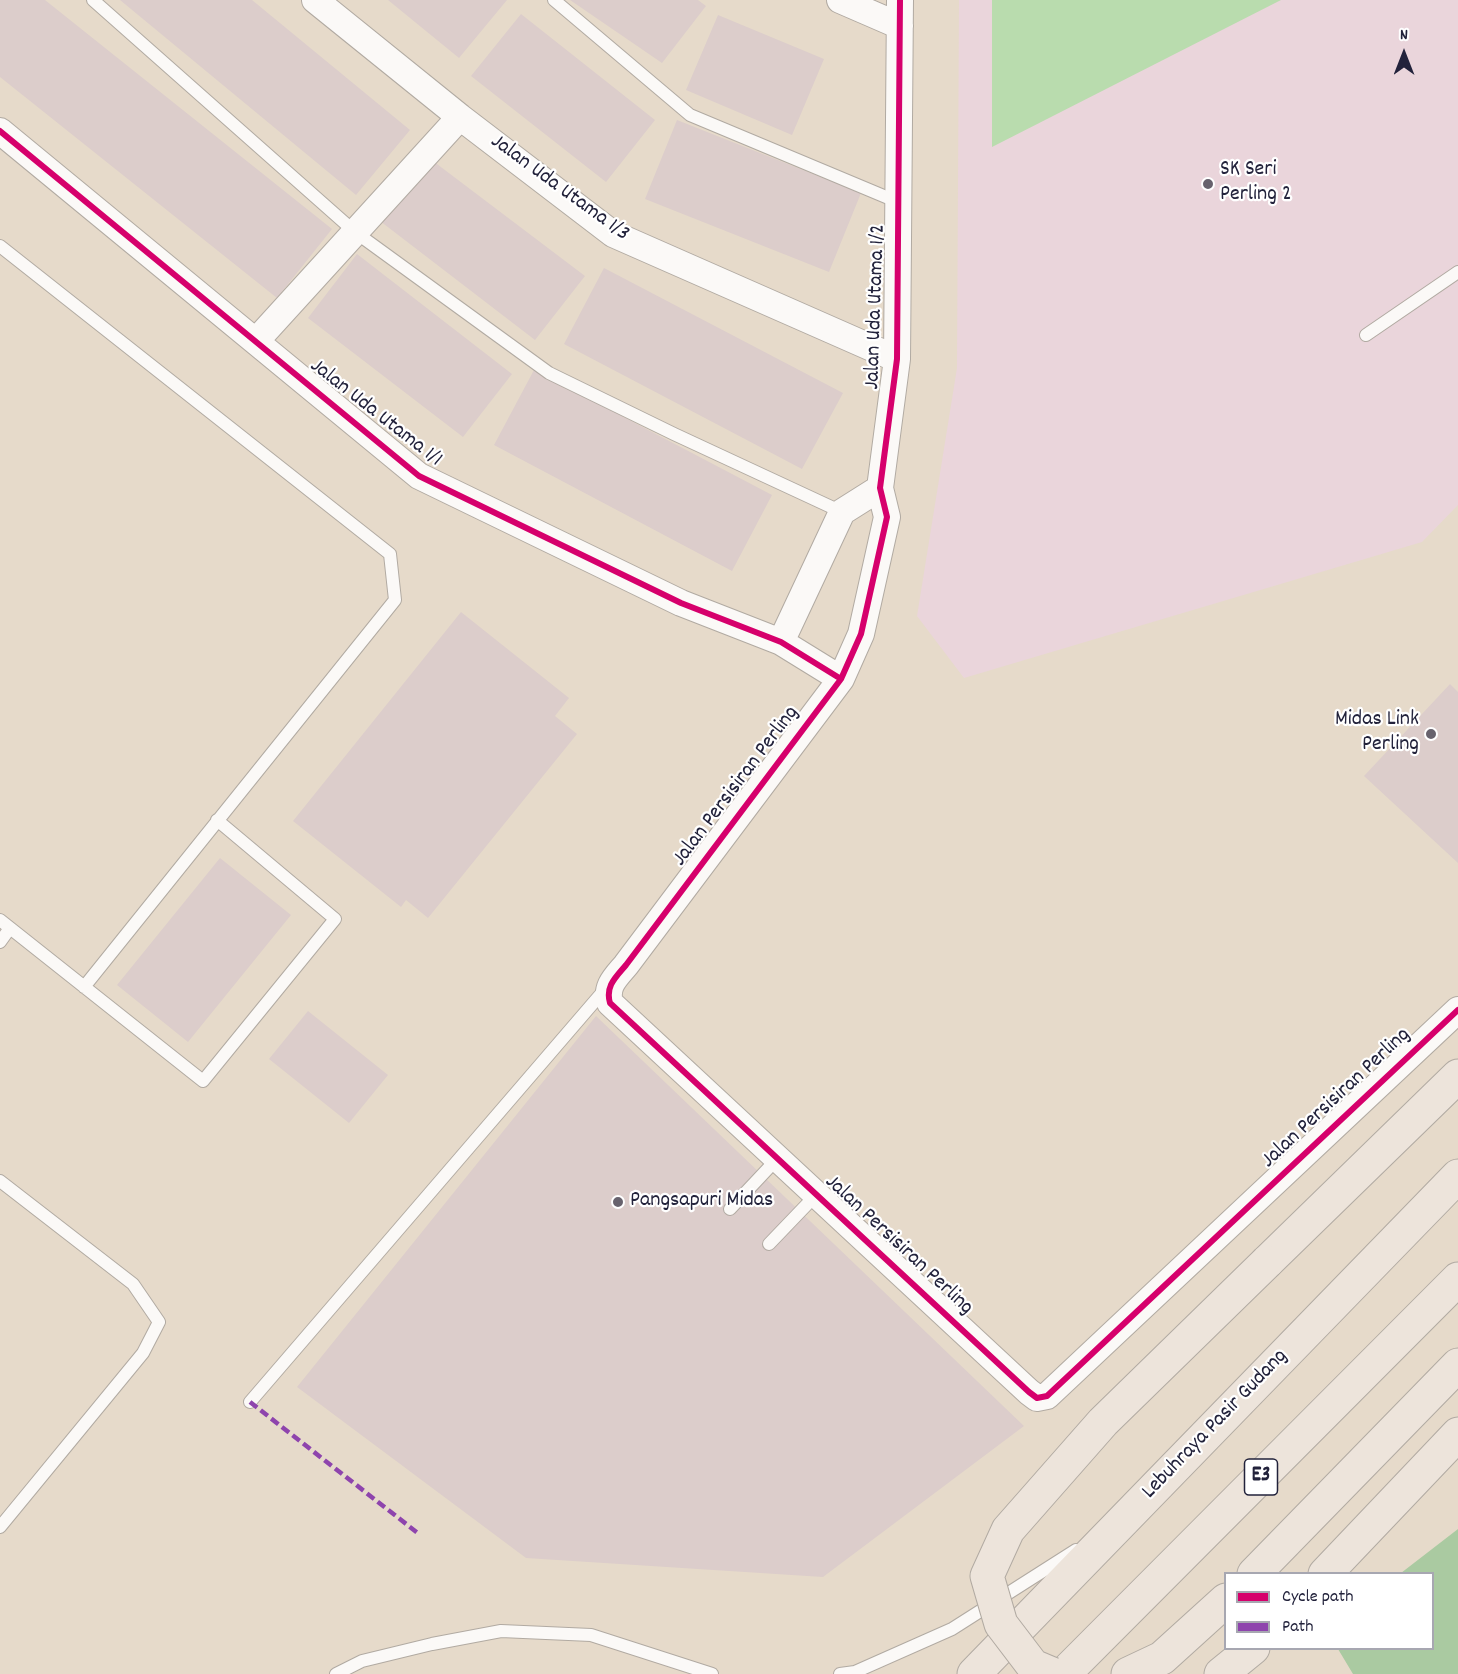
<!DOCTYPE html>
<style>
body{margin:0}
#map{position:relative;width:1458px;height:1674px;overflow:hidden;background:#e6daca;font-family:Dekko,sans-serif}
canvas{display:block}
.legend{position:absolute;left:1224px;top:1572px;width:210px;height:78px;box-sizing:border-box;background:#fff;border:2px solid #a7a7b1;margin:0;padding:8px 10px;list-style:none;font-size:18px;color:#22223b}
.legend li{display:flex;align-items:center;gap:12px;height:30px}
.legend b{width:30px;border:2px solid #a7a7b1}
.north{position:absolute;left:1374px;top:24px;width:60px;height:60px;-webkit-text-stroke:4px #fff;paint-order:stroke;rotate:0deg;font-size:16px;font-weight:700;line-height:24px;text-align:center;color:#22223b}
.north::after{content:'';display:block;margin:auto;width:21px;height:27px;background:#22223b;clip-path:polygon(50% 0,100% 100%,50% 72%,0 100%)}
</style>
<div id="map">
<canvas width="1458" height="1674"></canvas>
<ul class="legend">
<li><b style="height:8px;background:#d6006c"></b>Cycle path</li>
<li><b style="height:8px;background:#8e44ad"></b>Path</li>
</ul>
<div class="north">N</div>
</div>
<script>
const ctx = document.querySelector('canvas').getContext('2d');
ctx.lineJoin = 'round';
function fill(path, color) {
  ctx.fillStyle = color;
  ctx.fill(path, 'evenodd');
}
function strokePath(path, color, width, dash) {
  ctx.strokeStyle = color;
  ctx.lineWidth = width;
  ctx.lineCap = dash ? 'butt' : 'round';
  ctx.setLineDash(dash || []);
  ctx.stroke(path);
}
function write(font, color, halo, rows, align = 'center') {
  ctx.font = font + ' Dekko,sans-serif';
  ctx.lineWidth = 4.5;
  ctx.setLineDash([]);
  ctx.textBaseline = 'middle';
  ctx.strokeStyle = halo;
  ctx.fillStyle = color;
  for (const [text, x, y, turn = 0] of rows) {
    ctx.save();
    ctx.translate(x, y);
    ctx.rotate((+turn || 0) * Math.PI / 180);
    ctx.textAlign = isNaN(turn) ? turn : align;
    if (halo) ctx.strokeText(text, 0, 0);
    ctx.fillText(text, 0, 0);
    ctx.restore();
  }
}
fill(new Path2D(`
 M959 0H1458V505L1422 542 964 678 917 616 957 368Z`), '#ead5db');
fill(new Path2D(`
 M992 0H1281L992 147Z`), '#b9dcae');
fill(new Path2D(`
 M1458 1529V1674H1353L1338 1649 1432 1648V1574L1401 1573Z`), '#aacaa1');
fill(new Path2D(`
 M0 0H45L332 229 277 298 0 77Z
 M120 0H252L410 130 356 195Z
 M388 0H507L459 58Z
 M570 0H698L706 6 662 63Z
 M521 14 655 120 606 182 471 76Z
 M718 15 824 59 792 135 686 90Z
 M677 120 861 193 829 272 645 199Z
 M429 158 585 276 535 340 380 221Z
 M357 254 512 374 463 437 308 318Z
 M604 268 843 393 802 469 564 344Z
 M534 370 772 495 732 571 494 445Z
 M461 612 569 698 555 716 577 734 428 918 406 900 401 907 293 821Z
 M1450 684 1458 692V863L1364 776Z
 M220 858 291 915 188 1042 117 985Z
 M308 1011 388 1075 349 1123 269 1059Z
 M596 1016 1024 1426 823 1577 526 1558 297 1387Z`), '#dccdcb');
const lane = new Path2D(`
 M93 0 355 232 549 373 674 434 842 512
 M554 0 690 115 898 202
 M0 246 390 554 395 600 84 987
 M1366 335 1458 272
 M0 920 203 1081 335 919 217 820
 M0 942 10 928
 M0 1181 133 1284 159 1322 143 1353 0 1527
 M730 1209 777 1159
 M769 1244 816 1195
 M250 1402 607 987
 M336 1674 362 1661 432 1644 501 1631 591 1635 712 1674
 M840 1674 855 1672 952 1629 1076 1550`);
const street = new Path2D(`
 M315 0 460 117 613 234 897 359
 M840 0 900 26
 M900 0 897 359 880 488 887 517 861 634 841 679 626 965C616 977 605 986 610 1003L1029 1392 1037 1398 1047 1396 1458 1010
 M0 131 419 476 681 603 781 642 841 679
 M256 341 460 117
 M781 642 842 512 880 488`);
const highway = new Path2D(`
 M1267 1262 1458 1076
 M1254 1574 1458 1365
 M1325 1574 1458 1434
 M974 1674 1458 1176
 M1064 1674 1458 1279
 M1128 1674 1162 1658 1226 1600
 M1221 1674 1253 1648`);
strokePath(lane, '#b1aaa2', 14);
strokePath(street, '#b1aaa2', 28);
strokePath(highway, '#b1aaa2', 35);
strokePath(lane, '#fbf9f7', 12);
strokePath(street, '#fbf9f7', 26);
strokePath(highway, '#ede4db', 33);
const highwayBridge = new Path2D(`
 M1052 1674 1033 1666 1001 1624 987 1576 1008 1530 1103 1422 1267 1262`);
strokePath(highwayBridge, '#b1aaa2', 35, []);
strokePath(highwayBridge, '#ede4db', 33);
strokePath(new Path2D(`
 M250 1402 419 1534`), '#8e44ad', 4.5, [9, 4.5]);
strokePath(new Path2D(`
 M900 0 897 359 880 488 887 517 861 634 841 679 626 965C616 977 605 986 610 1003L1029 1392 1037 1398 1047 1396 1458 1010
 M0 131 419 476 681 603 781 642 841 679`), '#d6006c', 6);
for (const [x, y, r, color] of [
 [1208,184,6,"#67626d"],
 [1431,734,6,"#67626d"],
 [618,1202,6,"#67626d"]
]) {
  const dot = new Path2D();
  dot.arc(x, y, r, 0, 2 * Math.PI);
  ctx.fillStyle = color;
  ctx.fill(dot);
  strokePath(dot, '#fff', 2);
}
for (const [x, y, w] of [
 [1261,1477,33]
]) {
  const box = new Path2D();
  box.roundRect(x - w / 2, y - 18, w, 36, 4.5);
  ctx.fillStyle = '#fff';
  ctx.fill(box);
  strokePath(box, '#22223b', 1.5);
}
write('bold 21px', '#22223b', null, [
 ["E3",1261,1477]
]);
write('22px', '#22223b', '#fff', [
 ["SK Seri",1220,171],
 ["Perling 2",1220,196],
 ["Midas Link",1419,721,"right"],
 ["Perling",1419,746,"right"],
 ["Pangsapuri Midas",630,1202]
], 'left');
write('22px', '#22223b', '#fff', [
 ["Jalan Uda Utama 1/3",559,189,36],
 ["Jalan Uda Utama 1/2",877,307,-88],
 ["Jalan Uda Utama 1/1",375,414,38],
 ["Jalan Persisiran Perling",737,787,-53],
 ["Jalan Persisiran Perling",1337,1099,-43],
 ["Jalan Persisiran Perling",898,1246,43],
 ["Lebuhraya Pasir Gudang",1216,1425,-46]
]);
</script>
